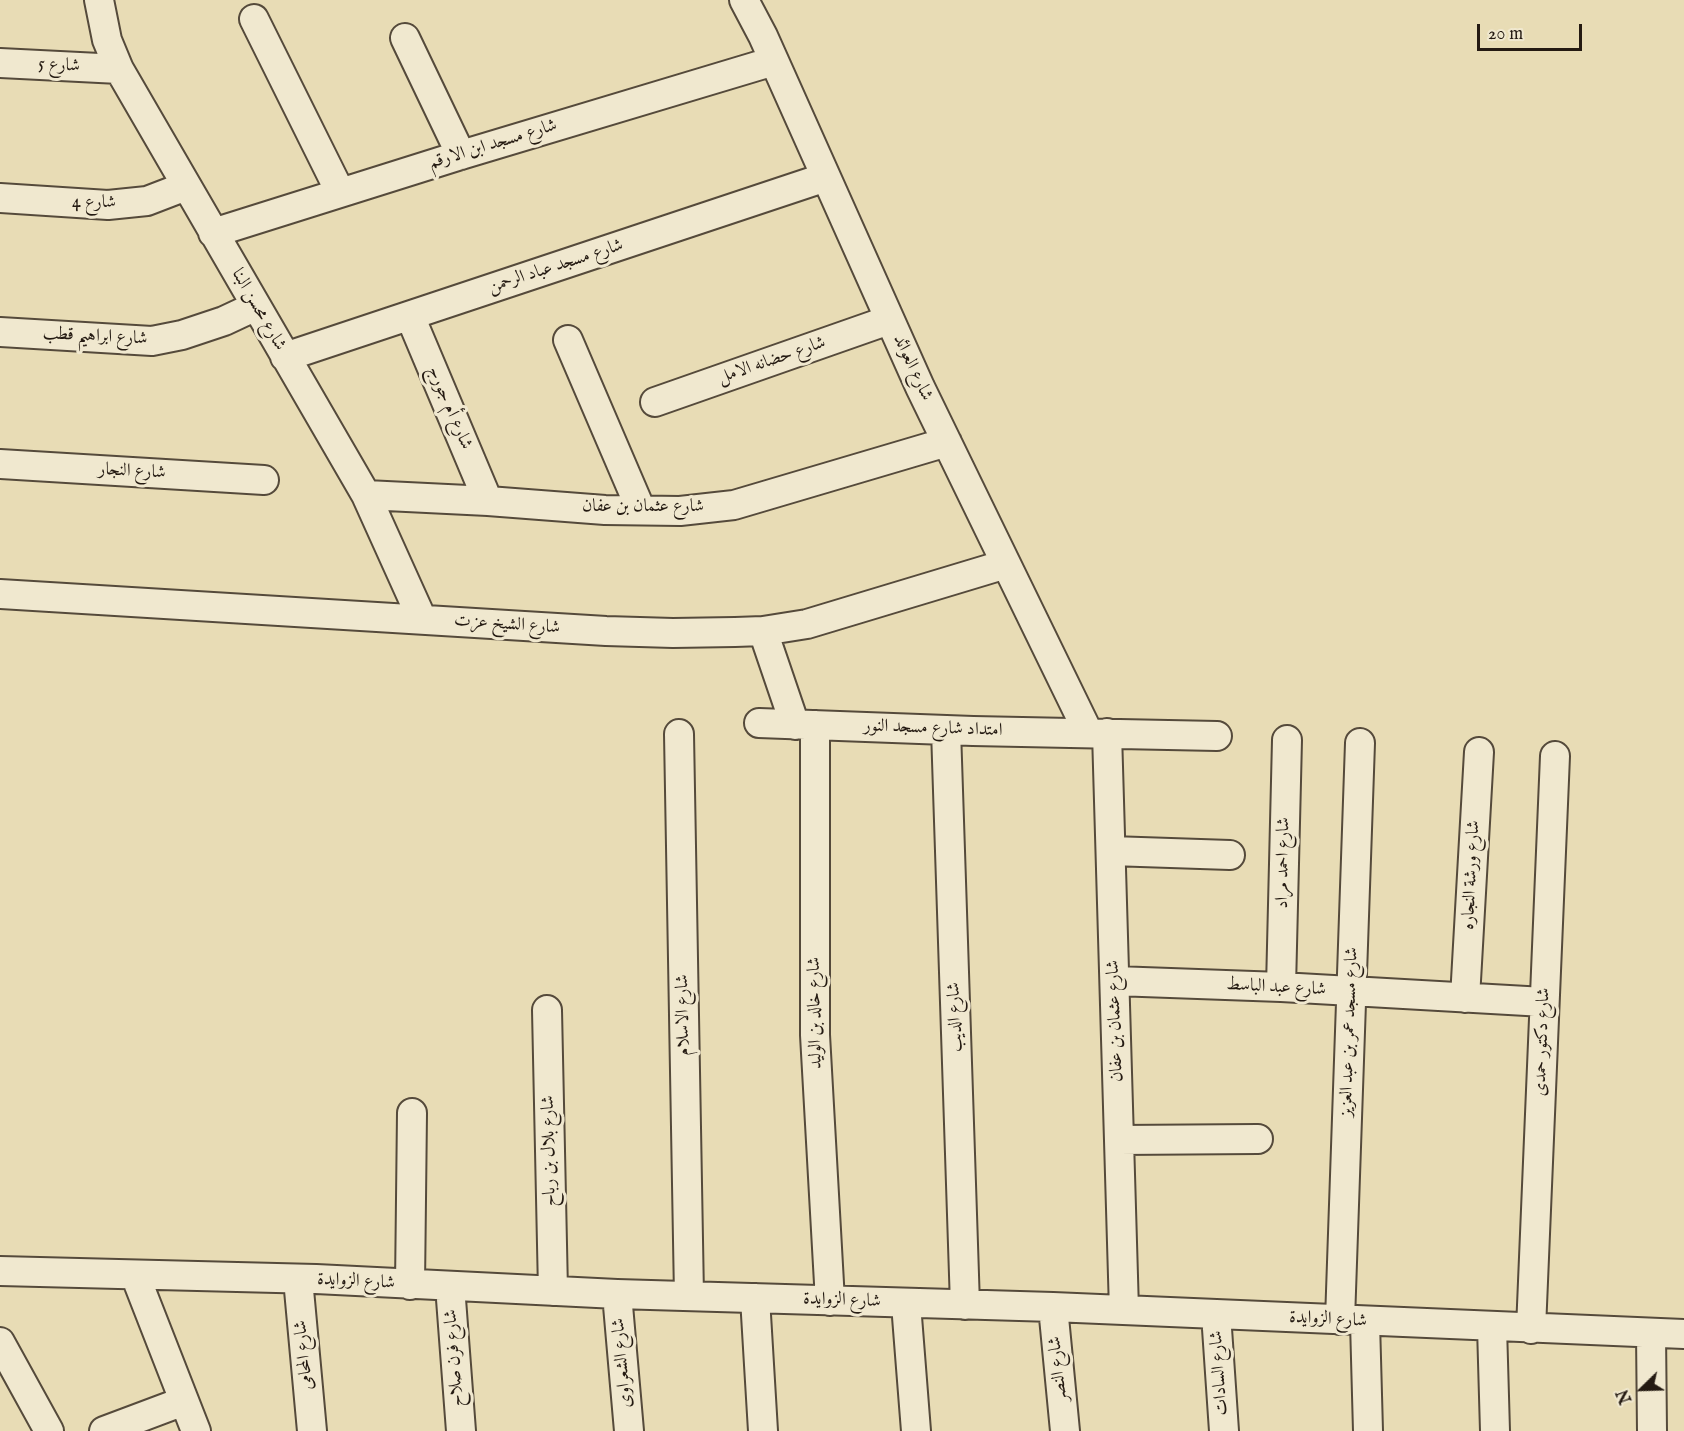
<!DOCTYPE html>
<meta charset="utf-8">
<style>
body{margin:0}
#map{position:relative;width:1684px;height:1431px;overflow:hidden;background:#e8dcb5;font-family:"IM FELL English",serif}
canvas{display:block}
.north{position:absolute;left:1612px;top:1359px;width:60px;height:60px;-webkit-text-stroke:4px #f0e8cf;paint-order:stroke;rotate:247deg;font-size:16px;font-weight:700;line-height:24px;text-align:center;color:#241a12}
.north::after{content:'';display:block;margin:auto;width:21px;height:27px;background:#241a12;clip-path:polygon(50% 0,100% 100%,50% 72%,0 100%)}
.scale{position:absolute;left:1477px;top:24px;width:105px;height:27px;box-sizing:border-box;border:3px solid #241a12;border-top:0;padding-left:8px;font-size:18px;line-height:21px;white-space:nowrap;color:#241a12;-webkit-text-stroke:4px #f0e8cf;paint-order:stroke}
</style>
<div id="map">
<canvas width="1684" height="1431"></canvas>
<div class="north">N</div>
<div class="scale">20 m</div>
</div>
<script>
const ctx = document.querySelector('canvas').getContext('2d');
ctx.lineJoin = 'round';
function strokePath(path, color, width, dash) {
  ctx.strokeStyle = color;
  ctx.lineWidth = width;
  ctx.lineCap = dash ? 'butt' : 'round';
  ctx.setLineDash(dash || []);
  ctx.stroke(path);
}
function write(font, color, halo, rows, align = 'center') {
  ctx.font = font + ' "IM FELL English",Amiri,serif';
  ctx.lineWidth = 6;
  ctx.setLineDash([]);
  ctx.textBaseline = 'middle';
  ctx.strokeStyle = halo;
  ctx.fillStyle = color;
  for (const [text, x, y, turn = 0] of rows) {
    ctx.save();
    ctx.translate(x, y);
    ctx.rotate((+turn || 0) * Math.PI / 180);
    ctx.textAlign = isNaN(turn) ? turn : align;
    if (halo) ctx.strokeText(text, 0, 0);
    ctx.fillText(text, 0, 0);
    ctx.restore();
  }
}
const street = new Path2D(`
 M99 0 107 40 119 69 366 495 422 619
 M744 0 763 36 920 387 1088 732
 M254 19 340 192
 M405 38 461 155
 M0 63 119 69
 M0 198 108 205 147 201 186 186
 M213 233 461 155 774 61
 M410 316 488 501
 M0 332 152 341 182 335 224 321 256 306
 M568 340 641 510
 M285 357 826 177
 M655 402 889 320
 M0 464 264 480
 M366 495 488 501 605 510 680 511 734 505 947 442
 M0 594 606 631 673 633 735 632 763 631 807 624 1006 564
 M763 631 795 725
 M759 723 973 731 1217 736
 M815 725V1035L830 1301
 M946 730 965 1305
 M1107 733 1124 1310
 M679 734 689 1296
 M1111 851 1230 855
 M1115 981 1281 987 1544 1002
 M1281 987 1287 740
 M1465 998 1479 752
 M547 1010 553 1291
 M1119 1140 1258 1139
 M0 1271 316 1279 617 1294 1053 1307 1684 1334
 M135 1275 196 1431
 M298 1279 312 1431
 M410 1285 412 1113
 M450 1286 461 1431
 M617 1294 629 1431
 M755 1298 763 1431
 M906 1304 916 1431
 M1053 1307 1065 1431
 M1216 1314 1224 1431
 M1340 1320 1360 743
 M1365 1322 1368 1431
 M1492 1327 1495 1431
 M1531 1329 1555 756
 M1651 1333 1652 1431
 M0 1342 49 1431
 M104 1431 184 1401`);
strokePath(street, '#554a3b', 32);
strokePath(street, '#f0e8cf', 28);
write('18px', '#241a12', '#f0e8cf', [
 ["شارع 5",59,66,3],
 ["شارع مسجد ابن الارقم",493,145,-17],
 ["شارع 4",94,203],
 ["شارع مسجد عباد الرحمن",556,267,-18],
 ["شارع محسن البنا",258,310,60],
 ["شارع ابراهيم قطب",95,337,3],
 ["شارع حضانه الامل",772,361,-19],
 ["شارع العوائد",912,368,65],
 ["شارع أم جورج",449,408,67],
 ["شارع النجار",132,472,3],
 ["شارع عثمان بن عفان",643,507],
 ["شارع الشيخ عزت",507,625,4],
 ["امتداد شارع مسجد النور",933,729,2],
 ["شارع احمد مراد",1284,863,-89],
 ["شارع ورشة النجاره",1472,875,-87],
 ["شارع عبد الباسط",1276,988,3],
 ["شارع خالد بن الوليد",816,1013,-91],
 ["شارع الاسلام",684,1015,-91],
 ["شارع الديب",956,1017,-92],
 ["شارع عثمان بن عفان",1116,1021,-92],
 ["شارع مسجد عمر بن عبد العزيز",1350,1032,-88],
 ["شارع دكتور حمدى",1543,1042,-88],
 ["شارع بلال بن رباح",550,1151,-91],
 ["شارع الزوايدة",356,1282,3],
 ["شارع الزوايدة",842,1301,2],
 ["شارع الزوايدة",1328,1320,3],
 ["شارع المحامى",305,1355,-96],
 ["شارع فرن صلاح",455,1358,-94],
 ["شارع الشعراوى",623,1363,-95],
 ["شارع النصر",1059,1369,-96],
 ["شارع السادات",1220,1373,-94]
]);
</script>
